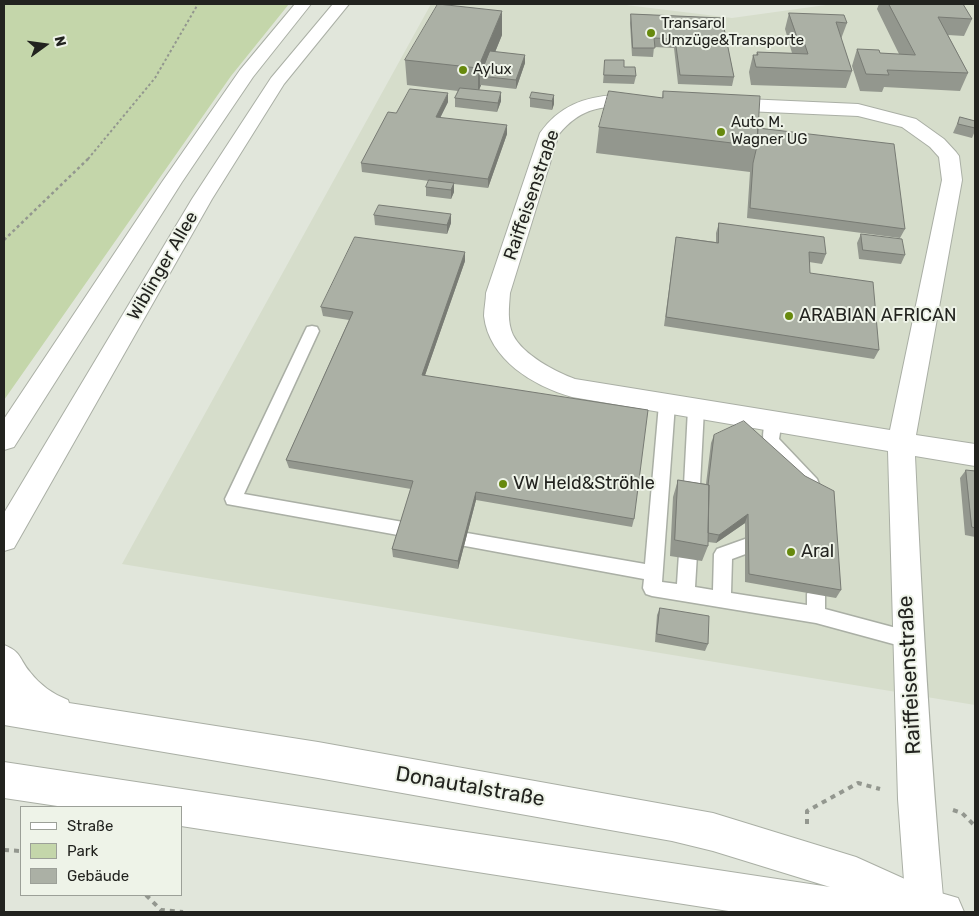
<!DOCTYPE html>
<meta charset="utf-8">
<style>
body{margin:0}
#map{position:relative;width:979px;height:916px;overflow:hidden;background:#e1e6db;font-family:Rubik,sans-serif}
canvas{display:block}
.frame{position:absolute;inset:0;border:5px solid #22231f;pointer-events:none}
.legend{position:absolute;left:20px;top:806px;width:162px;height:90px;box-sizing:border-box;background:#eef3e8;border:1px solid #9ca098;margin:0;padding:6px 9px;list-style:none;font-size:15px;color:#22231f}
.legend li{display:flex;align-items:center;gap:10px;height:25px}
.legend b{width:25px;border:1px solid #9ca098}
.north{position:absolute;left:20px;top:20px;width:50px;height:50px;-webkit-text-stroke:4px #eef3e8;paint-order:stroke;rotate:76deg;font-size:14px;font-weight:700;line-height:20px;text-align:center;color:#22231f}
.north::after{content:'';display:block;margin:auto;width:18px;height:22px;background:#22231f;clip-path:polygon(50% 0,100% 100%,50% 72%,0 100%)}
</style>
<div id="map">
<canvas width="979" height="916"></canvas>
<div class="frame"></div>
<ul class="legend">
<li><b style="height:6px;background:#fff"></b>Straße</li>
<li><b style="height:14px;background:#c4d6aa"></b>Park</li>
<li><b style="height:14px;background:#abb0a5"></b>Gebäude</li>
</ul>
<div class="north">N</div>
</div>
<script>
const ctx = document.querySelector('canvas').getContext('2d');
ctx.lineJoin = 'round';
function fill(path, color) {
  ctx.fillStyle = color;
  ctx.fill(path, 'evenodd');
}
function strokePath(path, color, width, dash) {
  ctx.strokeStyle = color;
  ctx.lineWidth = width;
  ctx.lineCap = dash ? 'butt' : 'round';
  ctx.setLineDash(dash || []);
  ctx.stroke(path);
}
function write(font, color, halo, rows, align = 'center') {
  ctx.font = font + ' Rubik,sans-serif';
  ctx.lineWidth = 4;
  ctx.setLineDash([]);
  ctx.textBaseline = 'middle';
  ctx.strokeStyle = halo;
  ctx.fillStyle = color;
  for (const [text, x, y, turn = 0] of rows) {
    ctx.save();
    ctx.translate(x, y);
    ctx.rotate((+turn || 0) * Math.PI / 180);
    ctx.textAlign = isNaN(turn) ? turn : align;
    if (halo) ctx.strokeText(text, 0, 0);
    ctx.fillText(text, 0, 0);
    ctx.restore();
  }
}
fill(new Path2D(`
 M431 4H618L732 18 833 4H975V705L122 564Z`), '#d6ddcb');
fill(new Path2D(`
 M4 4H289L231 76 4 400Z`), '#c4d6aa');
const service = new Path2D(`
 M312 326 317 327 319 331 244 494 420 525 426 527 429 532 426 537 420 539 227 504 225 499 305 331 307 327Z
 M667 398 672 400 675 404 662 582 677 584 680 538 683 533 689 531 695 533 698 538 695 587 713 590 714 554 717 549 745 539 751 542 754 547 751 552 732 559 731 593 807 605V594L810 588 816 586 822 588 825 594V609L915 633 917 639 915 645 908 648 816 623 652 596 646 594 643 588 644 579 438 541 435 536 438 531 444 529 645 564 659 404 662 400Z
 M696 403 701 405 704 409 699 504 697 509 691 511 685 509 683 504 688 409 691 405Z
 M774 414 780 416 782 420 779 439 817 479 819 484 817 489 811 491 805 489 765 445C761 438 764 423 768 416Z`);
const minor = new Path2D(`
 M615 95 650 97 652 101 650 105 643 107C607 106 584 104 559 134L510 293C509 307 507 322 513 335 523 355 556 372 575 379L890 430 942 180 939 157 930 147 902 127 858 116 723 110 716 108 714 104 716 100 723 98 858 104 916 119 944 139 956 152 959 156 962 180 916 435 975 444V466L915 456C922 607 930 757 944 908L943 912H907L906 908 898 799 888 451 572 397C534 386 489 360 484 316 484 309 486 300 486 293L540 133C559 106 584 97 615 95Z`);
const secondary = new Path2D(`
 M295 4H311L253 77 182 182 14 447 4 450V419L162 182 240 70Z
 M333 4H349L284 84 212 199 14 548 4 551V513L192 199 271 78Z
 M4 645C22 652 19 659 30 672 40 685 53 694 68 700L69 703 318 742 713 813 856 857 927 889 958 898 964 912H735L181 826V807H64L4 798V762L830 887 713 851 672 841 318 778 4 725Z`);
strokePath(service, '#aaafa5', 3);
strokePath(minor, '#aaafa5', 2);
strokePath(secondary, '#aaafa5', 2);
strokePath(new Path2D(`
 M88 159 155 78 198 4`), '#93978f', 2, [2.5, 2.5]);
strokePath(new Path2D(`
 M4 240 90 157`), '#93978f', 2.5, [3, 3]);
strokePath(new Path2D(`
 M953 810 962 813 975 826
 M807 824V811L858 783 880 789
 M4 850 21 851
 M146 895 161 910 183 912`), '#93978f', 4, [5, 5]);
fill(service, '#fff');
fill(minor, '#fff');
fill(secondary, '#fff');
fill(new Path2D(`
 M879 4H963L972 19 964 36 948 35 968 73 960 91 884 87 882 92 860 91 852 66 857 49 880 53 899 54 877 9Z
 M789 13 847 23 841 39 852 71 846 88 751 85 749 72 753 55H756L757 52 797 53H792L785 29Z
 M631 14 722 18 734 77 732 86 678 84 674 48 654 47 653 57 632 56 630 23Z
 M502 35 495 52 525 63 516 89 481 85 479 90 501 101 497 112 455 107V98L458 91 407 85 405 60Z
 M605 60 624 67 636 76 634 84 603 83Z
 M663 91 758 128 905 229 900 238 747 218 750 172 596 153 599 127 662 98Z
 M554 95V104L552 110 530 107V98Z
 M448 102 440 118 507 134 488 188 454 184V192L451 199 426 196V187L429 181 362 172 361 163 396 113Z
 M960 117 975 121V131L972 138 953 133Z
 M451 214V223L447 234 375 225 374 215Z
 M719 223 826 254 822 264 809 262 810 273 879 350 874 359 664 326 676 237 716 242V233Z
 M861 234 905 255 901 264 859 259 857 243Z
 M465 261 425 375 634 519 632 527 476 500 458 569 393 557 392 549 411 489 289 468 286 460 349 320 323 316 321 307Z
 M714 435 841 590 836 598 745 582V523L716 543 708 542V546L702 561 670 556 673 497 678 480 706 484 711 443Z
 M966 470 975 471V537L965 535 960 478Z
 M660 608 708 644 705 651 655 642 657 615Z`), '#93978e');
fill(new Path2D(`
 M502 11V35L485 77 480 76V85H481L478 93V68Z
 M525 55V63L516 89V80Z
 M501 92V101L497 112 498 103Z
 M448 93V102L436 126V117Z
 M554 95V104L552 110V101Z
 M507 125V134L488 188V179Z
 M454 183V192L451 199V190Z
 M451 214V223L447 234V225Z
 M465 252V261L422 384V375Z
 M476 492V500L458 569V561Z
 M748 514 745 523 716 543 719 535Z`), '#787b74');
const building = new Path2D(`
 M438 4 502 11 478 68 405 60Z
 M889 4H963L972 19 938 17 968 73 887 70 889 75 866 74 857 49 879 50 880 53 915 55Z
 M789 13 844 15 847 23 836 22 852 71 756 67 753 55H758L757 52 808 54 802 36H797Z
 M631 14 722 18 734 77 680 75 675 39 654 38 655 48H633Z
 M490 51 525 55 516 80 480 76Z
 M605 60H624V67H635L636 76 604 75Z
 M460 88 501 92 498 103 455 98Z
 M410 89 448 93 436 117 507 125 488 179 361 163 388 112 396 113Z
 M609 91 663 98V91L760 96 757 146 599 127Z
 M532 92 554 95 552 101 530 98Z
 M960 117 975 121V128L958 124Z
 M758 128 894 144 905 229 750 208 753 163 757 146Z
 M429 180 454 183 451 190 426 187Z
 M379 205 451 214 447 225 374 215Z
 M719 223 824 237 826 254 809 252 810 273 873 282 879 350 666 317 676 237 718 243Z
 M861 234 902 239 905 255 863 250Z
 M355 237 465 252 422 375 648 410 634 519 476 492 458 561 392 549 413 481 286 460 353 312 321 307Z
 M744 421 805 476 834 491 841 590 749 574 748 514 719 535 708 533 709 485H708L714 435Z
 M966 470 975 471V528L972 527Z
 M678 480 709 485 708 546 675 540Z
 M660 608 709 616 708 644 657 634Z`);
fill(building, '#abb0a5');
strokePath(building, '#787b74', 1);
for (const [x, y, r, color] of [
 [651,33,5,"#67890d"],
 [463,70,5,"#67890d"],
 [721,132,5,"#67890d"],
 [789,316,5,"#67890d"],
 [503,484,5,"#67890d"],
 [791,552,5,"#67890d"]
]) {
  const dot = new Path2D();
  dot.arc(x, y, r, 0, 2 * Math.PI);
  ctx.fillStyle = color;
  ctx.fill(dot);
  strokePath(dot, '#eef3e8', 2);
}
write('15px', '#22231f', '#eef3e8', [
 ["Transarol",661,24],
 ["Umzüge&Transporte",661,41],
 ["Aylux",473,70],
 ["Auto M.",731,123],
 ["Wagner UG",731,140]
], 'left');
write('18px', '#22231f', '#eef3e8', [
 ["Raiffeisenstraße",532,195,-71],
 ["Wiblinger Allee",163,266,-60]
]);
write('18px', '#22231f', '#eef3e8', [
 ["ARABIAN AFRICAN",799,316],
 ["VW Held&Ströhle",513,484],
 ["Aral",801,552]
], 'left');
write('21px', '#22231f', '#eef3e8', [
 ["Raiffeisenstraße",910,675,-93],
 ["Donautalstraße",470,787,10]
]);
</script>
